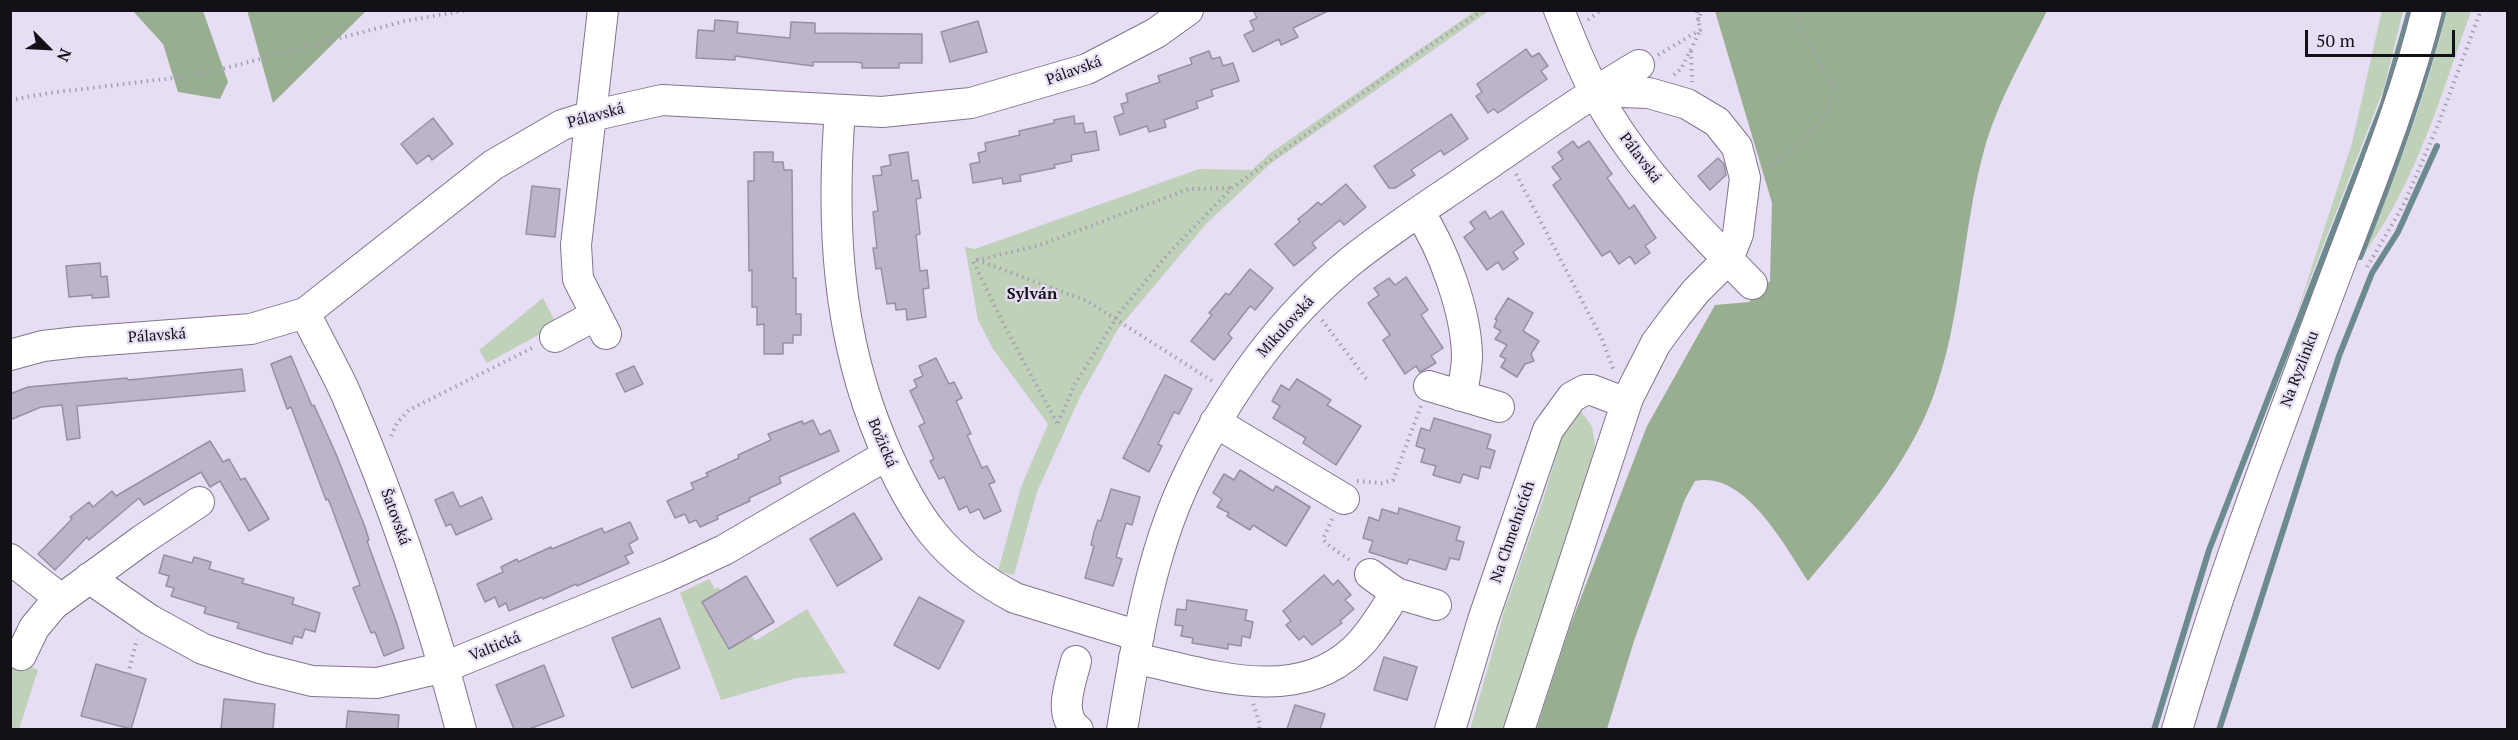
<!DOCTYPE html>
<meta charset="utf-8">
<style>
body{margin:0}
#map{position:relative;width:2518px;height:740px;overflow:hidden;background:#e7ddf4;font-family:"PT Serif",serif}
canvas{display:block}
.frame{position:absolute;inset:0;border:12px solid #141018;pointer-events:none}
.north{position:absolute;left:18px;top:18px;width:60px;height:60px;-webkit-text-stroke:4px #e7ddf4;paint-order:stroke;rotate:114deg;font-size:16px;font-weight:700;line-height:24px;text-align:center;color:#141018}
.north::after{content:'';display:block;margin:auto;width:21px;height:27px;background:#141018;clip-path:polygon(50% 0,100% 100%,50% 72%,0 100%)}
.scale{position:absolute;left:2305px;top:30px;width:150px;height:27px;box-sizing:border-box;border:3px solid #141018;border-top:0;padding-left:8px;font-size:18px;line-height:21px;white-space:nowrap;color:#141018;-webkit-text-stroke:4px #e7ddf4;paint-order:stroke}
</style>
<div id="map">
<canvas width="2518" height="740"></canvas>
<div class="frame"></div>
<div class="north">N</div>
<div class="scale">50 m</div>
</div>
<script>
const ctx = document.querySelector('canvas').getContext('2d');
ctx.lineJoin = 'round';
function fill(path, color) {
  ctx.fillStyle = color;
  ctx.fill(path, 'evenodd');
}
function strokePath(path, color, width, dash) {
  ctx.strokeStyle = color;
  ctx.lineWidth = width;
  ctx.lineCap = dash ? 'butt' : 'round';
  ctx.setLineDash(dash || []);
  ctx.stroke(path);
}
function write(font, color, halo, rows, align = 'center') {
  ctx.font = font + ' "PT Serif",serif';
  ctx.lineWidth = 4.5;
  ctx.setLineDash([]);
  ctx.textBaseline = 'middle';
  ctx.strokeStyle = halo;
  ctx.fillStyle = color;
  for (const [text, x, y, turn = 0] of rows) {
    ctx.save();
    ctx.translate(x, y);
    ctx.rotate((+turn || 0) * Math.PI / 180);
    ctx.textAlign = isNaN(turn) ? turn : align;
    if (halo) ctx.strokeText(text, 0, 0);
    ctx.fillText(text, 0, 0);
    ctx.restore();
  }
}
fill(new Path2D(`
 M2382 10 2403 11 2384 88 2296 316 2352 143Z
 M1475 11H1489L1270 164 1207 223 1118 329 1080 397 1037 492 1014 575 998 571 1021 487 1048 424 993 349 978 320 965 247 975 249 1199 169 1252 170 1269 154Z
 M2447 11H2471C2442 93 2417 179 2366 251 2397 172 2427 93 2447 11Z
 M543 298 557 325 487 363 479 350Z
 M1579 409 1592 426 1595 446 1577 512 1504 729 1470 730 1505 608 1542 503 1567 420Z
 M709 579 715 589 718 587 721 591 730 648 752 636 755 641 807 609 846 673 797 678 721 700 680 593Z
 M10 657 38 670 19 729H11Z`), '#c0d1b9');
fill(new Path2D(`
 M247 10H366V11L273 103Z
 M133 11H203L228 82 220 99 178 92 163 44Z
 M1715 11H2047C2026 53 2000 97 1986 143 1962 226 1963 315 1933 397 1907 467 1856 524 1808 581 1785 546 1745 470 1695 481L1685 499 1634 641 1607 729 1536 730 1570 626 1647 426 1715 305 1749 302 1770 281 1772 203Z`), '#98ae90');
strokePath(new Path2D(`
 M2360 257C2393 176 2422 94 2444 10
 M2154 730 2209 550 2383 104 2410 10
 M2219 730 2339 356 2372 273 2398 232 2437 146`), '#6c8b8e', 6);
const building = new Path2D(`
 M1253 10H1330L1293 28 1298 37 1281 45 1279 39 1253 52 1244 35 1254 30 1250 21 1257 18Z
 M715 20 738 22 737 33 790 38 791 22 815 23V33L922 34V63H899V68H862V63L856 62H813V66L735 56V60L696 58 698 30 714 31Z
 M978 21 987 52 950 62 941 32Z
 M1526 49 1532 57 1539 53 1548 66 1541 71 1547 79 1498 113 1494 109 1488 113 1476 96 1482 92 1477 84Z
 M1209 51 1212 59 1220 57 1223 66 1233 63 1239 81 1211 90 1213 96 1196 102 1198 108 1164 120 1166 127 1149 132 1147 126 1120 135 1114 117 1124 113 1121 104 1128 102 1126 94 1160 82 1158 76 1192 64 1190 58Z
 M1451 114 1468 139 1444 155 1441 150 1411 170 1415 175 1395 188H1389L1374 166Z
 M1074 116 1075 124 1083 123 1085 133 1096 131 1099 150 1071 155 1072 161 1054 165 1055 168 1020 175 1021 181 1003 184 1002 178 973 183 970 164 980 162 978 153 986 151 985 143 1020 135 1019 131 1054 123V120Z
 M433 118 453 144 432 160 429 155 417 164 401 144Z
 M1573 141 1578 148 1589 141 1612 174 1607 178 1618 193 1629 209 1634 205 1656 238 1645 246 1650 253 1635 264 1630 256 1619 264 1610 251 1602 256 1553 185 1561 179 1552 167 1563 159 1558 152Z
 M754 152H773V162H783L784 170H792L793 278H796V314H801V335H793V343H783V354H764V324L757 325V307H752V270L749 271 748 181H754Z
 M908 152 912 181 918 180 921 198 916 199 920 234 916 235 920 271 927 270 929 288 923 289 926 317 907 320 906 309 896 310 895 303 887 304 881 268 876 269 873 248H877L873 212 878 211 873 176 882 175 881 167 891 165 889 155Z
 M1718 158 1724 164 1726 175 1710 190 1698 176Z
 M1346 184 1366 207 1344 225 1340 220 1312 243 1316 248 1294 266 1275 244 1300 222 1298 219 1308 211 1318 202 1321 205Z
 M532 186 560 189 555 237 526 234Z
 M1485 211 1490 219 1502 211 1524 244 1513 252 1518 259 1503 270 1498 262 1487 270 1464 237 1475 229 1470 222Z
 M100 263 101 277 107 276 109 297 92 298V295L69 297 66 266Z
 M1250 269 1273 288 1255 310 1250 306 1228 334 1232 338 1214 360 1191 341 1212 315 1209 313 1226 293 1229 295Z
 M1406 277 1428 310 1421 315 1443 348 1431 356 1436 363 1420 372 1416 366 1405 374 1383 340 1390 335 1368 303 1379 295 1374 288 1389 278 1395 285Z
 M1508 298 1533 313 1523 331 1539 341 1531 354 1534 361 1525 364 1517 377 1501 367 1506 359 1500 356 1507 345 1495 339 1501 331 1494 327 1497 320 1495 319Z
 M291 356 312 406 314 405 336 454 365 527 369 540 367 541 397 624 404 648 384 656 375 632 371 633 353 588 360 585 331 506 328 499 326 500 291 407 287 409 271 364Z
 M936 358 949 384 954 382 962 398 956 401 971 434 967 435 982 468 987 466 995 482 989 484 1001 511 984 519 979 509 970 513 967 506 959 510 944 477 939 479 930 461 934 459 919 426 925 423 910 391 917 387 914 380 923 376 919 366Z
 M634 366 643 384 625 392 616 374Z
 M242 369 245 391 77 406 80 438 67 440 62 405 41 407 10 420V394L28 387 127 378 128 380Z
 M1165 375 1192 389 1179 414 1174 412 1158 444 1162 446 1149 472 1123 458Z
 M1297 379 1331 400 1327 405 1361 426 1336 465 1303 443 1306 438 1273 418 1280 406 1272 401 1281 385 1289 390Z
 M1434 418 1491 435 1487 448 1495 451 1490 468 1481 466 1478 479 1463 474 1460 483 1433 475 1436 466 1421 462 1425 449 1416 446 1421 428 1430 431Z
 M813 420 820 435 830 430 839 451 779 477 781 483 749 498 750 501 717 516 718 519 700 527 696 520 689 523 685 514 675 518 667 501 694 489 691 483 708 476 706 473 739 458 738 455 771 440 768 434 802 421 804 424Z
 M210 441 223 462 229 459 241 480 245 478 269 519 249 531 220 481 210 487 201 472 144 505 139 498 89 540 87 537 55 570 38 554 72 519 70 517 89 502 93 507 112 491 116 496Z
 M1240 470 1273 491 1276 486 1310 507 1286 546 1253 525 1250 530 1227 516 1229 513 1217 507 1222 499 1213 493 1224 474 1234 480Z
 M1111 489 1140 497 1132 525 1126 523 1116 557 1122 559 1113 586 1085 578 1094 546 1091 545 1094 532 1098 520 1101 521Z
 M453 492 460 507 482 497 492 519 456 535 451 524 446 526 435 500Z
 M1399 508 1460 527 1456 540 1464 542 1459 560 1450 558 1446 570 1409 559 1407 564 1369 552 1373 541 1363 538 1369 517 1379 521 1382 509 1398 514Z
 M854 513 882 559 837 586 810 539Z
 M630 522 638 539 629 544 633 553 625 556 629 563 577 586 576 584 543 599 542 597 509 611 506 603 499 607 495 597 485 602 477 584 503 572 501 567 517 559 518 562 551 547 552 549 602 528 604 533Z
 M164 555 192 563 194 557 211 562 209 569 244 579 242 583 294 598 292 604 320 613 315 632 305 629 302 638 294 636 292 644 237 628 239 623 204 613 206 607 171 596 174 588 166 586 169 576 159 573Z
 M1324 575 1333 585 1338 580 1351 595 1345 600 1354 609 1340 621 1342 623 1312 645 1304 636 1299 640 1286 625 1291 621 1283 611Z
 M746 576 774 622 729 649 702 602Z
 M919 597 964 621 939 669 894 645Z
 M1187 600 1247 610 1245 620 1253 622 1250 638 1242 636 1241 646 1228 644V649L1192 643 1193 638 1181 636 1183 626 1175 625 1177 609 1186 610Z
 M660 618 680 668 632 688 612 638Z
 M1384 657 1417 667 1407 700 1374 690Z
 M96 664 146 679 131 729 81 716Z
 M544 665 564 716 529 729H514L496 685Z
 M224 699 275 704 273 729H221Z
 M1295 705 1325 714 1320 729H1287Z
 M348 711 399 715 398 729H346Z`);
fill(building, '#bdb3ca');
strokePath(building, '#998fa5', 1.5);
const minor = new Path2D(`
 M603 10 576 245 578 279 606 334
 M1559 10C1572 43 1585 76 1603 106 1642 173 1698 229 1752 284
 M840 110C831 225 837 335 882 442 913 516 943 560 1015 598L1139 636
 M1419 212C1443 248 1466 311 1467 355 1467 369 1464 383 1461 396
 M305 313C318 340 334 367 346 394 393 503 431 615 461 730
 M555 337 596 315
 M10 355 43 346 78 342 251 329 305 313 493 165 562 125 591 116 662 100 882 112 971 103 1087 69 1156 33 1188 10
 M1429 386 1499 407
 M1215 422 1344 499
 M10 559 61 599
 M1370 574 1396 593 1436 605
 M89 578 150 620 203 649 260 668 312 681 377 683 445 667 668 576 724 550 887 455
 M21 655 34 628 53 605 142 540 199 502
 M1134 658C1205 673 1295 707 1355 649 1372 633 1383 612 1396 593
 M1076 661C1071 682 1057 715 1078 730
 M1122 730C1136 647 1149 560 1184 484 1223 399 1278 321 1351 261 1392 228 1437 200 1480 170 1533 134 1584 97 1639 65
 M1450 730 1483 620 1548 430 1572 397 1585 390H1592L1626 403
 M1519 730 1628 398 1656 343 1676 316 1696 291 1728 259 1738 234 1745 178 1737 147 1717 122 1687 104 1649 93 1595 91
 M2177 730C2221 579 2277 432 2332 285 2366 194 2404 104 2427 10`);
strokePath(minor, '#80768c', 32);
strokePath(new Path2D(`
 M1588 20 1601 10
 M1698 21 1702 10
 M1691 51 1692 82
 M1658 55 1700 30 1697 10
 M1674 75 1681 69 1700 31
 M10 100 49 93 199 75 405 21 468 10
 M1766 167C1784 158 1815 132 1825 114 1829 107 1831 95 1833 87L1797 22 1799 10
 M1516 174 1602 339 1614 371
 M977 260 1087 301 1214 382
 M2367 267 2403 206 2438 125 2481 10
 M1322 320 1368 381
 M1057 423 1005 327 973 261 1037 246 1189 189 1232 188
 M1058 423 1075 384 1120 312 1168 254 1232 188 1410 59 1483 10
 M391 436 397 423 409 410 534 347
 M1357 481 1382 483 1393 480 1421 406
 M1332 519 1323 539 1327 544 1351 561
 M128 674 137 639
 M1253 704 1260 724 1259 730`), '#a79fb1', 4, [1.5, 4.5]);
strokePath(minor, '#fff', 30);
write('15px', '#141018', '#e7ddf4', [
 ["Pálavská",1074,71,-20],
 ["Pálavská",596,116,-15],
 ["Pálavská",1640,158,53],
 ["Mikulovská",1286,327,-48],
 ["Pálavská",157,336,-4],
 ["Na Ryzlinku",2300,369,-69],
 ["Božická",882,443,67],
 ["Šatovská",395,517,70],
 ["Na Chmelnicích",1513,532,-71],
 ["Valtická",495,647,-22]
]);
write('bold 16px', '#141018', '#e7ddf4', [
 ["Sylván",1032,294]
]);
</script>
